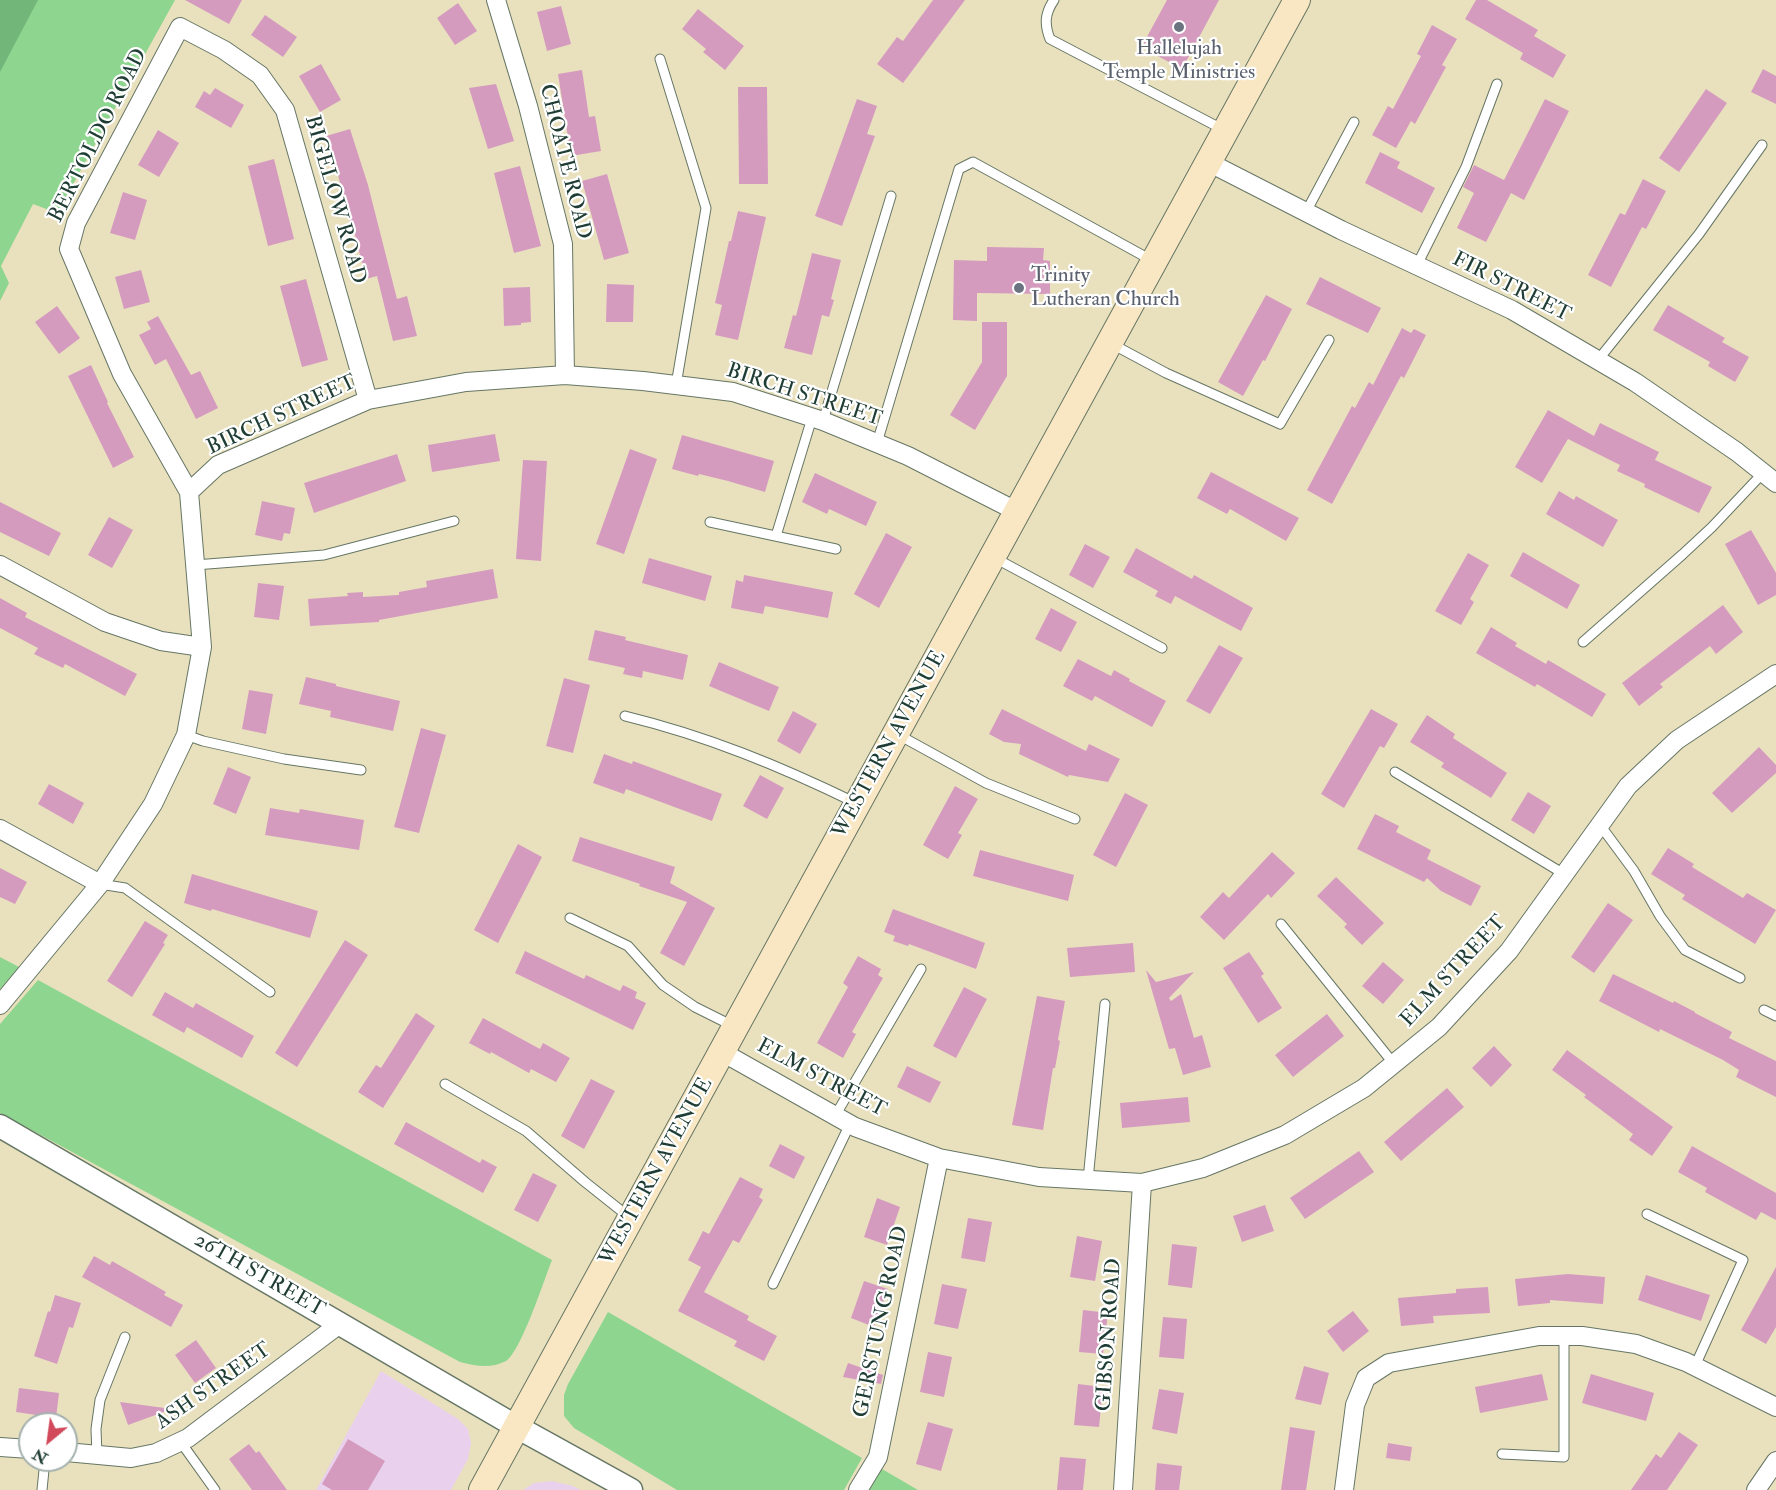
<!DOCTYPE html>
<style>
body{margin:0}
#map{position:relative;width:1776px;height:1490px;overflow:hidden;background:#e9e1be;font-family:"IM FELL Double Pica",serif}
canvas{display:block}
.north{position:absolute;left:18px;top:1412px;width:60px;height:60px;box-sizing:border-box;background:#fff;border:2px solid #a5b1ae;border-radius:50%;rotate:209deg;font-size:16px;font-weight:700;line-height:24px;text-align:center;color:#1f3d34}
.north::after{content:'';display:block;margin:auto;width:21px;height:27px;background:#d1495b;clip-path:polygon(50% 0,100% 100%,50% 72%,0 100%)}
</style>
<div id="map">
<canvas width="1776" height="1490"></canvas>
<div class="north">N</div>
</div>
<script>
const ctx = document.querySelector('canvas').getContext('2d');
ctx.lineJoin = 'round';
function fill(path, color) {
  ctx.fillStyle = color;
  ctx.fill(path, 'evenodd');
}
function strokePath(path, color, width, dash) {
  ctx.strokeStyle = color;
  ctx.lineWidth = width;
  ctx.lineCap = dash ? 'butt' : 'round';
  ctx.setLineDash(dash || []);
  ctx.stroke(path);
}
function write(font, color, halo, rows, align = 'center') {
  ctx.font = font + ' "IM FELL Double Pica",serif';
  ctx.lineWidth = 4.5;
  ctx.setLineDash([]);
  ctx.textBaseline = 'middle';
  ctx.strokeStyle = halo;
  ctx.fillStyle = color;
  for (const [text, x, y, turn = 0] of rows) {
    ctx.save();
    ctx.translate(x, y);
    ctx.rotate((+turn || 0) * Math.PI / 180);
    ctx.textAlign = isNaN(turn) ? turn : align;
    if (halo) ctx.strokeText(text, 0, 0);
    ctx.fillText(text, 0, 0);
    ctx.restore();
  }
}
fill(new Path2D(`
 M381 1371 458 1419 468 1429 471 1443 468 1459 451 1490H316Z
 M552 1481 573 1486 581 1490H523L534 1483Z`), '#e9d1ed');
fill(new Path2D(`
 M0 0H175L57 213 33 204 1 266 9 283 0 301Z
 M0 957 19 967 0 989Z
 M38 980 552 1260C544 1280 521 1352 506 1361 491 1369 475 1366 460 1362L0 1113V1024Z
 M608 1312 862 1458 844 1490H677L574 1428 564 1416V1395L568 1384Z
 M882 1469 918 1490H869Z`), '#8ed590');
fill(new Path2D(`
 M0 0H38L0 72Z`), '#72b67a');
fill(new Path2D(`
 M185 0H242L229 24Z
 M933 0H965L903 83 877 64 897 37 903 41Z
 M1167 0H1219L1182 69 1154 54 1155 53 1142 46Z
 M1476 0H1487L1538 30 1534 36 1566 55 1553 78 1520 59 1523 53 1465 19Z
 M458 3 477 31 455 45 437 18Z
 M561 6 571 44 547 51 537 12Z
 M698 9 744 46 725 70 703 52 706 49 682 29Z
 M265 15 297 37 283 57 251 35Z
 M1432 25 1457 39 1442 65 1446 67 1415 124 1411 121 1396 148 1372 135 1388 106 1393 109 1421 56 1417 54Z
 M321 64 341 100 320 112 299 76Z
 M1763 69 1776 76V104L1751 92Z
 M582 70 589 117 595 116 601 151 571 156 558 74Z
 M496 84 514 141 488 149 469 88Z
 M738 87H767L768 184H739Z
 M215 88 244 105 231 128 195 107 204 91 210 95Z
 M1706 89 1727 103 1679 172 1659 158Z
 M857 99 877 106 867 134 875 136 842 226 815 216Z
 M1545 99 1569 111 1524 200 1511 193 1486 242 1457 228 1474 193 1463 187 1474 165 1504 180Z
 M350 129 368 185 397 299 407 296 417 336 393 341 377 276 366 279 352 223H350L336 167 326 136Z
 M158 130 179 143 159 177 138 165Z
 M1380 152 1400 162 1397 168 1435 188 1422 213 1365 183Z
 M274 159 294 239 268 246 248 166Z
 M520 166 541 246 514 253 494 173Z
 M607 174 629 253 604 260 582 181Z
 M1643 179 1666 191 1646 229 1642 227 1611 287 1588 275 1620 213 1625 215Z
 M123 192 147 200 135 240 110 233Z
 M738 211 766 217 738 340 715 335 722 305 715 303 729 241H731Z
 M987 247 1044 248 1043 260 1050 261V294L977 293V321L953 320 954 260 987 261Z
 M812 253 841 260 831 299 834 300 829 317 822 315 812 355 784 348 793 315 796 316Z
 M141 270 150 302 124 309 115 277Z
 M1320 277 1381 308 1368 333 1306 304Z
 M306 279 328 360 302 367 280 286Z
 M607 284 634 285 633 322H606Z
 M530 287 531 322 521 323V325L504 326 503 288Z
 M1266 295 1292 309 1265 361 1263 360 1243 396 1218 382Z
 M1668 305 1725 338 1722 342 1749 357 1735 382 1708 366 1710 362 1653 330Z
 M57 306 80 338 59 354 35 322Z
 M158 316 191 375 200 371 218 408 196 419 166 359 155 365 139 335 151 329 147 322Z
 M982 322H1007V376L975 430 950 415 982 362Z
 M1402 328 1411 333 1414 329 1426 335 1404 378 1401 376 1332 504 1307 490 1352 406 1355 408 1369 382 1373 385Z
 M91 365 108 402 107 403 134 457 113 468 68 376Z
 M1548 410 1594 436 1600 423 1659 452 1655 460 1712 487 1699 513 1644 487 1645 484 1617 471 1620 465 1568 439 1542 483 1515 467Z
 M495 434 500 461 432 472 428 445Z
 M682 435 774 461 765 492 728 481 699 474 698 476 672 469Z
 M630 449 657 459 624 554 596 544Z
 M397 454 406 481 314 513 304 483Z
 M523 460 547 461 541 561 516 559Z
 M1211 472 1299 518 1286 541 1230 509 1227 514 1197 498Z
 M815 473 877 502 866 526 829 509 827 514 802 502Z
 M1559 491 1574 500 1576 496 1618 520 1603 547 1546 514Z
 M262 501 295 508 290 534 284 533 282 541 255 535Z
 M0 502 61 533 49 556 0 532Z
 M109 517 133 530 112 568 88 555Z
 M1751 530 1776 573V595L1758 605 1725 544Z
 M886 533 912 547 879 608 854 594Z
 M1085 544 1110 557 1093 588 1069 575Z
 M1136 548 1192 579 1194 575 1253 608 1241 631 1175 596 1171 604 1155 596 1158 591 1123 572Z
 M1523 552 1580 585 1567 609 1510 576Z
 M1468 553 1489 565 1470 599 1474 602 1461 625 1435 611Z
 M649 558 712 576 705 601 642 583Z
 M493 569 498 598 379 620V622L310 626 308 599 348 596 347 593 363 592V597L399 595V592L427 587 426 581Z
 M744 575 833 592 828 618 765 606 763 614 731 608 736 580 743 582Z
 M258 583 284 586 279 620 254 617Z
 M0 598 27 613 25 617 137 674 125 696 65 664 63 668 34 654 38 648 0 628Z
 M1723 605 1743 632 1716 654 1710 646 1660 684 1663 687 1639 706 1622 683Z
 M1051 608 1077 622 1061 652 1035 639Z
 M1491 627 1517 643 1515 646 1546 664 1548 660 1606 694 1592 717 1537 684 1535 687 1476 653Z
 M595 630 626 637 625 640 688 655 683 680 643 671 642 678 623 674 625 668 588 660Z
 M1219 645 1243 658 1210 714 1186 701Z
 M1078 659 1111 676 1114 670 1130 679 1129 681 1166 701 1152 727 1095 696 1092 701 1063 686Z
 M719 662 779 687 769 711 709 686Z
 M306 677 336 684V686L400 701 393 731 330 717 331 711 299 704Z
 M564 678 590 685 573 753 546 746Z
 M249 690 273 694 266 734 242 729Z
 M1002 709 1086 751 1089 744 1120 759 1108 782 1069 775 1068 777 1019 754 1021 744 1004 742 989 734Z
 M1371 709 1398 724 1384 748 1380 746 1344 808 1321 794Z
 M793 711 817 724 800 754 777 741Z
 M1427 715 1455 734 1453 738 1507 773 1491 798 1441 767 1444 763 1410 742Z
 M421 728 446 735 419 833 394 827Z
 M1759 747 1776 765V773L1732 813 1712 793Z
 M604 754 632 764 633 761 722 794 712 821 626 789 624 794 593 783Z
 M228 767 251 777 236 814 213 804Z
 M760 775 784 788 767 819 743 806Z
 M49 784 84 803 73 824 38 804Z
 M955 786 978 799 958 833 962 835 948 859 923 845Z
 M1528 792 1551 806 1534 834 1511 820Z
 M1125 793 1148 805 1116 867 1093 855Z
 M270 808 299 813 300 809 364 820 359 850 265 835Z
 M1375 814 1399 826 1396 832 1431 850 1427 859 1481 886 1471 906 1441 891 1427 878 1424 882 1357 849Z
 M580 837 675 867 670 883 715 908 684 966 660 953 687 902 639 886 640 884 572 861Z
 M518 844 542 857 498 943 474 930Z
 M1668 848 1694 864 1692 867 1743 898 1747 893 1776 910 1755 944 1682 899 1685 895 1651 874Z
 M980 850 1074 875 1068 901 973 876Z
 M1272 852 1295 873 1271 898 1268 894 1224 940 1200 917 1223 892 1229 898Z
 M0 868 27 882 15 904 0 897Z
 M192 874 318 911 310 938 212 909 211 911 184 903Z
 M1336 877 1384 923 1362 945 1344 927 1347 924 1317 896Z
 M1608 903 1633 920 1594 973 1571 957Z
 M893 909 985 943 976 969 909 944 908 946 893 941 895 936 884 932Z
 M145 921 168 935 163 943 165 944 132 997 107 981Z
 M345 940 368 955 297 1067 275 1053Z
 M1133 943 1135 972 1070 977 1067 948Z
 M525 951 584 979 586 975 620 991 623 985 637 992 635 998 646 1003 633 1030 515 973Z
 M1249 952 1264 974 1261 976 1282 1008 1258 1023 1223 968Z
 M858 956 881 969 878 975 883 978 852 1032 856 1034 843 1058 817 1043 848 987 843 983Z
 M1383 962 1404 980 1383 1004 1362 986Z
 M1146 970 1156 982 1194 972 1169 998 1171 1001 1181 994 1194 1038 1202 1035 1211 1067 1183 1075 1175 1048 1169 1049Z
 M1613 974 1673 1003 1674 1001 1695 1012V1013L1732 1032 1729 1038 1776 1061V1097L1736 1077 1739 1070 1723 1060 1660 1029 1659 1032 1599 1001Z
 M964 987 987 999 956 1058 933 1046Z
 M165 992 193 1008 196 1003 254 1036 242 1058 187 1027 184 1033 152 1015Z
 M1037 996 1065 1001 1058 1040 1060 1041 1055 1068H1053L1043 1130 1012 1125Z
 M416 1013 435 1026 383 1108 358 1092 376 1065 381 1068Z
 M1327 1014 1344 1036 1293 1077 1275 1055Z
 M483 1018 540 1049 543 1043 570 1058 556 1082 531 1069 529 1073 491 1052 490 1054 469 1043Z
 M1494 1046 1512 1065 1491 1087 1472 1068Z
 M1567 1050 1673 1127 1652 1156 1629 1140 1633 1134 1584 1097 1586 1095 1552 1070Z
 M907 1066 941 1082 930 1103 897 1087Z
 M591 1079 615 1091 584 1149 561 1136Z
 M1447 1088 1464 1107 1401 1161 1384 1142Z
 M1188 1097 1190 1122 1122 1128 1120 1103Z
 M406 1122 480 1163 482 1159 497 1167 483 1193 394 1144Z
 M780 1144 805 1157 794 1179 769 1166Z
 M1692 1146 1776 1193V1220L1761 1212 1756 1220 1705 1192 1707 1188 1678 1172Z
 M1359 1151 1374 1172 1305 1219 1290 1198Z
 M533 1173 557 1185 538 1222 514 1210Z
 M740 1177 763 1189 759 1197 763 1200 739 1243 733 1240 704 1292 749 1316 747 1320 777 1336 764 1361 734 1346 737 1341 678 1311 701 1267 688 1260 703 1231 709 1234Z
 M877 1198 900 1207 887 1245 864 1237Z
 M1265 1205 1274 1231 1242 1242 1233 1216Z
 M968 1218 992 1222 985 1262 961 1258Z
 M1077 1236 1102 1241 1095 1281 1070 1277Z
 M1172 1244 1197 1247 1192 1288 1168 1285Z
 M94 1256 110 1265 112 1261 166 1292 164 1295 183 1305 171 1327 82 1277Z
 M1776 1267V1327L1766 1344 1741 1330Z
 M1568 1274 1605 1277 1603 1304 1550 1300V1303L1518 1306 1515 1279Z
 M1646 1275 1710 1295 1701 1321 1638 1300Z
 M864 1281 888 1289 874 1327 851 1318Z
 M942 1284 967 1289 958 1329 934 1324Z
 M1488 1287 1490 1313 1433 1316 1434 1323 1401 1326 1398 1298 1456 1293V1289Z
 M55 1295 81 1303 73 1328 69 1327 57 1364 34 1356 48 1311 50 1312Z
 M1083 1310 1108 1313 1103 1354 1079 1352Z
 M1353 1311 1369 1331 1343 1352 1327 1331Z
 M1163 1317 1187 1319 1184 1359 1159 1357Z
 M196 1340 216 1368 195 1383 175 1355Z
 M928 1352 952 1357 944 1397 920 1392Z
 M848 1363 883 1375 881 1384 843 1377Z
 M1304 1366 1329 1373 1321 1405 1295 1399Z
 M1542 1374 1548 1400 1480 1413 1475 1387Z
 M1591 1374 1654 1393 1646 1421 1582 1403Z
 M1078 1384 1103 1387 1099 1427 1074 1425Z
 M19 1388 59 1393 56 1418 16 1412Z
 M1159 1389 1184 1393 1177 1434 1152 1429Z
 M120 1402 172 1409 128 1425Z
 M928 1422 953 1429 941 1471 916 1464Z
 M1290 1427 1315 1431 1306 1490H1281Z
 M1679 1432 1698 1445 1667 1490H1631L1656 1454 1661 1458Z
 M348 1439 385 1461 368 1490H332L322 1484Z
 M1388 1443 1412 1447 1410 1461 1386 1458Z
 M249 1444 256 1453 259 1451 287 1490H252L229 1459Z
 M1060 1457 1086 1459 1083 1490H1057Z
 M1157 1463 1182 1466 1179 1490H1155Z`), '#d59bbf');
const service = new Path2D(`
 M1054 0C1045 13 1044 24 1050 39L1224 130
 M660 59 706 208 676 385
 M1306 212 1354 122
 M1417 265 1466 167 1497 84
 M1112 344 1166 373 1280 424 1329 340
 M1598 360 1699 234 1762 145
 M823 421 891 196
 M877 443 959 169 973 162 1153 261
 M710 522 836 549
 M776 536 812 418
 M993 557 1162 648
 M195 565 324 555 454 521
 M1583 642 1683 554 1712 527 1763 473
 M625 716C707 736 780 766 856 803
 M897 734 986 783 1075 819
 M186 735 203 741 284 759 361 770
 M1395 772 1564 874
 M1600 825 1634 871 1660 916 1685 950 1740 978
 M100 884 125 888 270 992
 M570 918 628 946 663 985 695 1007 733 1026
 M1281 924 1394 1064
 M1764 1010 1776 1016
 M445 1084 526 1131 585 1182 629 1217
 M835 1116 921 969
 M1088 1180 1105 1004
 M1647 1214 1743 1260 1695 1366
 M773 1284 850 1124
 M180 1441 215 1490
 M1502 1454 1564 1457V1336
 M97 1455 96 1429 100 1400 125 1337
 M42 1490 45 1460`);
const minor = new Path2D(`
 M496 0 528 106 563 244 565 375
 M1208 162 1341 230 1512 310 1635 382 1737 452 1776 483
 M189 492 218 465 368 400 466 382 565 375 643 381 733 392 823 421 908 456 1018 512
 M0 565 105 622 161 641 202 647
 M0 829 100 884
 M0 1005 100 884 153 804 186 735 202 647 189 492 122 374 69 249 76 223 180 27 224 50 260 75 285 110 368 400
 M722 1052 855 1127 939 1158 1039 1177 1142 1183 1203 1168 1285 1135 1364 1088 1439 1027 1509 951 1628 786 1677 740 1776 674
 M0 1447 30 1449
 M66 1452 131 1458 156 1453 188 1438 341 1323
 M858 1490 878 1457 939 1158
 M1123 1490 1142 1183
 M1344 1490 1355 1405 1366 1378 1389 1363 1539 1336H1582L1636 1344 1686 1362 1776 1407
 M1756 1490 1776 1461`);
const tertiary = new Path2D(`
 M0 1126 517 1427 631 1490`);
const secondary = new Path2D(`
 M482 1490 1297 0`);
strokePath(service, '#667664', 11);
strokePath(minor, '#667664', 20);
strokePath(tertiary, '#667664', 25);
strokePath(secondary, '#667664', 28);
strokePath(service, '#fff', 9);
strokePath(minor, '#fff', 18);
strokePath(tertiary, '#fff', 22);
strokePath(secondary, '#f9e7c3', 26);
for (const [x, y, r, color] of [
 [1179,27,6,"#6b7280"],
 [1019,288,6,"#6b7280"]
]) {
  const dot = new Path2D();
  dot.arc(x, y, r, 0, 2 * Math.PI);
  ctx.fillStyle = color;
  ctx.fill(dot);
  strokePath(dot, '#fff', 2);
}
write('21px', '#5b616d', '#fff', [
 ["Hallelujah",1179,49],
 ["Temple Ministries",1179,73],
 ["Trinity",1031,276,"left"],
 ["Lutheran Church",1031,300,"left"]
]);
write('21px', '#1f3d34', '#fff', [
 ["BERTOLDO ROAD",99,136,-63],
 ["CHOATE ROAD",564,162,76],
 ["BIGELOW ROAD",334,200,74],
 ["FIR STREET",1511,288,27],
 ["BIRCH STREET",804,396,18],
 ["BIRCH STREET",282,416,-25],
 ["WESTERN AVENUE",890,745,-61],
 ["ELM STREET",1454,972,-47],
 ["ELM STREET",821,1079,28],
 ["WESTERN AVENUE",657,1172,-61],
 ["26TH STREET",259,1276,30],
 ["GERSTUNG ROAD",882,1322,-78],
 ["GIBSON ROAD",1110,1335,-86],
 ["ASH STREET",214,1387,-35]
]);
</script>
